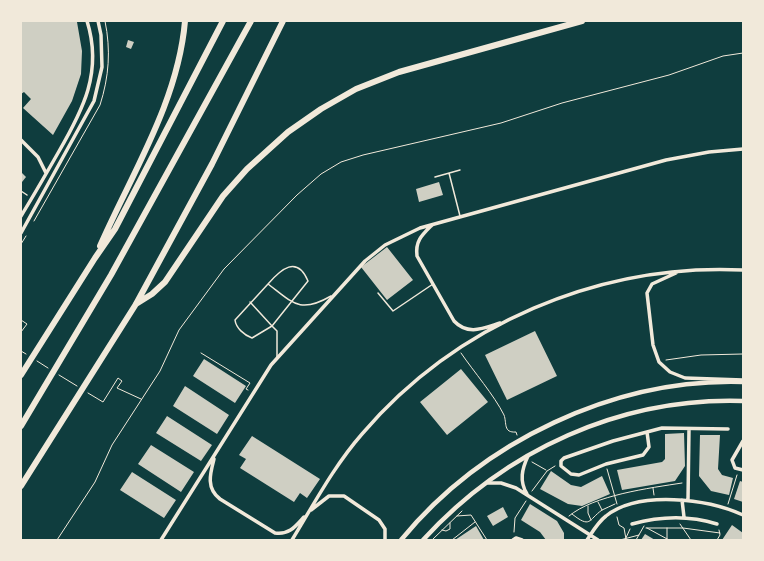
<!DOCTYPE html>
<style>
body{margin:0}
#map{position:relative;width:764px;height:561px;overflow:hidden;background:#0f3d3e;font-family:Roboto,sans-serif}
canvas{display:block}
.frame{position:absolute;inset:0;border:22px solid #f1e9da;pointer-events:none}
</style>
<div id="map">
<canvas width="764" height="561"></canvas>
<div class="frame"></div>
</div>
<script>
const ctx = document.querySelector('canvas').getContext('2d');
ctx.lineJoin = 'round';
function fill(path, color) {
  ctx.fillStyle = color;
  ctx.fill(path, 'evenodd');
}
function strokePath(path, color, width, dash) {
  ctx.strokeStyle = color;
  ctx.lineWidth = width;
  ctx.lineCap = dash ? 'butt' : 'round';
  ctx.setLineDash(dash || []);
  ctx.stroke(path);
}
fill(new Path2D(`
 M21 21 77 22 82 51 81 74 72 101 53 135 23 108 31 99 24 92 21 94Z
 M128 40 134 42 131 49 126 47Z
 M22 173 26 177 22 182 21 181Z
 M439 182 443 195 419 202 416 189Z
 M387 247 413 280 387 300 361 267Z
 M535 331 557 376 507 400 485 355Z
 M204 359 246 386 235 403 193 376Z
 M461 369 488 402 447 435 420 402Z
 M185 386 229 415 217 434 173 406Z
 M167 416 212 445 201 461 156 433Z
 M684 433 685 466 675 481 622 490 617 470 662 462 665 459V434Z
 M700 435H720L718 469 722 475 733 478 729 495 711 491 699 476Z
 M252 436 320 479 307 498 300 493 294 502 240 468 246 459 239 455Z
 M151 445 194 472 181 492 138 464Z
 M551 471 571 485 581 487 602 476 610 494 582 506 568 504 540 489Z
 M132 472 176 500 164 518 120 490Z
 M740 481 743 482V502L734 499Z
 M530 504 557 521 564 533V540H546L540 532 521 520Z
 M503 507 508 517 493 526 487 516Z
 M732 525 743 533V540H722Z
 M476 526 484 540H455Z
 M645 534 655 540H641Z`), '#cfcfc3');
strokePath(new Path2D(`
 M34 221 100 105C109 77 111 50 105 21
 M21 244 26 236
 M21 320 27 324 21 332
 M21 351 26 354
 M201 353 250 383 246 389 248 390
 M461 353C474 372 494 395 504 415 507 423 503 433 516 432L517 435
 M666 360 701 355 743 354
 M37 361 48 368
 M59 375 77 386
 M88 393 103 402 118 378 122 381 117 388 141 399
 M532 462 546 470
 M607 469 617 504
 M653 488 654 495
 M532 491 547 471 555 466
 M598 502 602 510
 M728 504 737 475
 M588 506V513L591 520
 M572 514C591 529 588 520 602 510 606 508 611 506 615 504
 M457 516 471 515 487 540
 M569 516C594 495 650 488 682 483
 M617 517 619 525 624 528 626 539
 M680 524 691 540
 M646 528H683L720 533
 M647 528 669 540
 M442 530 446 531 450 529V523
 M514 532 515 518 526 501
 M667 539V528
 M57 540 95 482 112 445 160 371 179 330 224 269 297 195 321 174 341 162 363 155 501 123 562 103 669 75 723 56 743 53
 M432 540 462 511
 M452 540 475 522
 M620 540 639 535
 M625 540 630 529
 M636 540 644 526
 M717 540 720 535 719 530`), '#f1e9da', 1);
strokePath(new Path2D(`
 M449 173 460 216
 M435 177 460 170
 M21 191 27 195
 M378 293 393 311 433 284
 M250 302 272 326 308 281C297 255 281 269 268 284
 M277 357V331L272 326 252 338C244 335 236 328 235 320L268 284C293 303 300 314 331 296`), '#f1e9da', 1.5);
strokePath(new Path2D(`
 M21 140 38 157 46 173
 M21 216C34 195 46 174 58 153 83 110 103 72 87 21
 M432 225C422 235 415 241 417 256L454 321C468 336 484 328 500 323
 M21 233 94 101 102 67 101 35 98 21
 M676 273 652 284 647 293 653 345 659 362 670 372 685 378 743 380
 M647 432 649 447 643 455 606 464 579 475 571 474 561 466V461L564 458 613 441 662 428 728 429
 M743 441 732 460 735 468 743 470
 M214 459C210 474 206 488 220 499L275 533C289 535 295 527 304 517
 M488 483H501L516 488 598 540
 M527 494C519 481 522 469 528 456
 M682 500 684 517
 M688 500 689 429
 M311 510 329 496H344L379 520 385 529V540
 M632 524C661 516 688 515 717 524
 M161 540 271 365 365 261 385 245 420 228 666 160 709 152 743 149
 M292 540C314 504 334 466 362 434 456 324 599 263 743 270
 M513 540 516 538 522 540
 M587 540C593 531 598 522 606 516 639 490 708 499 743 515`), '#f1e9da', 3.5);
strokePath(new Path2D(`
 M401 540C482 441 615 378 743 382
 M423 540C505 450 621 397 743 401`), '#f1e9da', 4.5);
strokePath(new Path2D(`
 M100 246C132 173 178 102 185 21
 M136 304 152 294 165 282 223 196 247 169 288 132 321 109 356 89 399 72 582 21
 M21 375 95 258 115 229 223 21
 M21 426 111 275 251 21
 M21 486 136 304 212 164 283 21`), '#f1e9da', 6);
</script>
